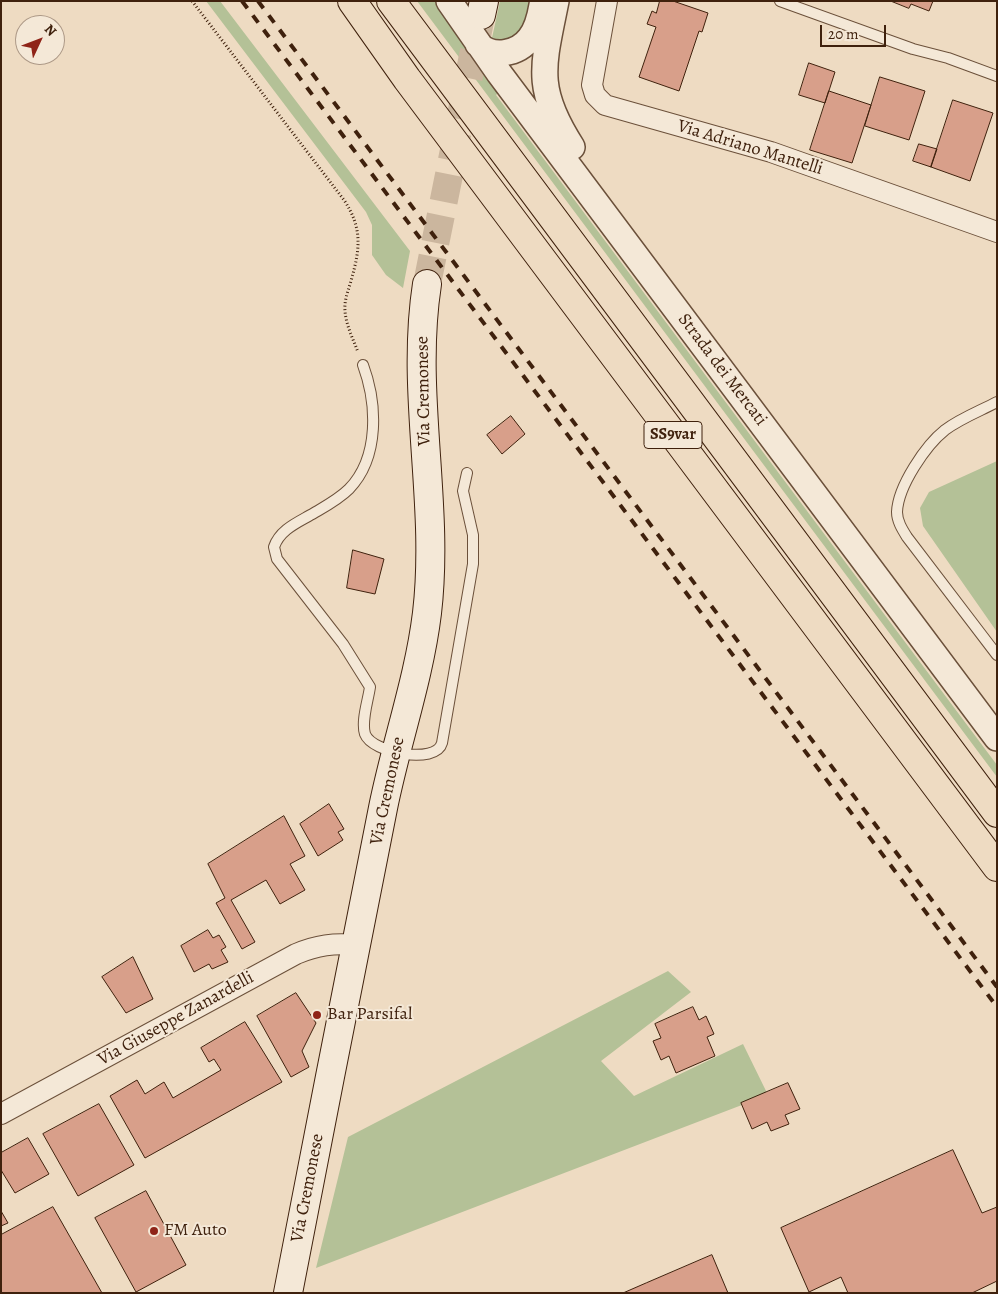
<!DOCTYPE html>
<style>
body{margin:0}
#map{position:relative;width:998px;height:1294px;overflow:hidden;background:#eedbc2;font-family:Alegreya,serif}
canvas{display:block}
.frame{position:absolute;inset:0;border:2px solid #3f210d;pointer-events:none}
.north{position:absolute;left:15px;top:15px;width:50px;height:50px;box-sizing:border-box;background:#f4e8d7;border:1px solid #ac9886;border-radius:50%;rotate:47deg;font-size:14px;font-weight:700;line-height:20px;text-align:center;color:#3f210d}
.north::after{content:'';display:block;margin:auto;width:18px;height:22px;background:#8f2418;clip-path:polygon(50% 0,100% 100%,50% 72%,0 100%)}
.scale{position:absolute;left:820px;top:25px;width:66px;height:22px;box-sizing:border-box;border:2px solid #3f210d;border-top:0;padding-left:6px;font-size:15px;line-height:18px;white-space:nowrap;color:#3f210d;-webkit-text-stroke:4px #f4e8d7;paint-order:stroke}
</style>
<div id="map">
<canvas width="998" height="1294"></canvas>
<div class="frame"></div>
<div class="north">N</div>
<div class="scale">20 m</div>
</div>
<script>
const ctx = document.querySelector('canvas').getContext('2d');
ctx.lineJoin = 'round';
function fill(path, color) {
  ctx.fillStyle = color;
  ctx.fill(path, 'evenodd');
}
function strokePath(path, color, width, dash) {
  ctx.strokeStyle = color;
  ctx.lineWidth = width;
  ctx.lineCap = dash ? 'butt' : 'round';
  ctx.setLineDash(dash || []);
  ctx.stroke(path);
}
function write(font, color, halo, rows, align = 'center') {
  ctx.font = font + ' Alegreya,serif';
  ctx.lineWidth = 4;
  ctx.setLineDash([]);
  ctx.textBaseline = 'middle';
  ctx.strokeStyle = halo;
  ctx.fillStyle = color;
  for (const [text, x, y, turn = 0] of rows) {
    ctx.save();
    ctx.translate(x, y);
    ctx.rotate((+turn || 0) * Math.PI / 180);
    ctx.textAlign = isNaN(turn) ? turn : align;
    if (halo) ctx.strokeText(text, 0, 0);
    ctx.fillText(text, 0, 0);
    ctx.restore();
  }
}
fill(new Path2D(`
 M206 1H220L410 251 403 288 386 275 372 255V225L366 212Z
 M417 1H437L500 91 496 95 997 765V777Z
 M500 1H530C526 22 519 45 492 38Z
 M997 461V632L923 526 920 508 929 492Z
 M668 971 691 992 601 1061 634 1096 743 1044 768 1095 316 1268 348 1137Z`), '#b4c197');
const building = new Path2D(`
 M660 1H673L708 13 702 32 699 31 679 91 639 77 656 27 647 24 652 11 656 13Z
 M891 1H933L929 11 911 4 909 8Z
 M809 63 835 72 825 103 799 95Z
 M880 77 925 91 909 140 865 126Z
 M829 91 871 105 852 163 810 150Z
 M953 100 993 113 970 181 931 167Z
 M919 144 937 149 931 167 913 161Z
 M511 416 525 434 502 454 487 435Z
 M353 550 384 559 375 594 347 588Z
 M329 804 344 829 338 832 343 840 318 856 300 824Z
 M284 816 305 856 290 864 305 890 280 904 266 880 231 900 255 942 242 949 216 903 225 898 208 864Z
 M208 930 213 938 219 935 226 947 221 950 228 962 212 969 209 964 194 972 181 946Z
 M133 957 153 999 126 1013 102 977Z
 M296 993 316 1023 302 1051 309 1067 291 1077 257 1016Z
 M693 1007 699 1020 706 1016 714 1034 707 1037 715 1056 676 1073 669 1056 661 1060 653 1041 661 1038 655 1024Z
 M245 1022 282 1082 145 1158 110 1096 137 1080 145 1094 164 1082 173 1098 221 1070 214 1059 209 1062 201 1048Z
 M788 1083 800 1109 785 1115 789 1124 771 1131 767 1122 752 1129 741 1103Z
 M99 1104 134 1165 78 1196 43 1134Z
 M28 1138 49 1174 15 1193 1 1170V1153Z
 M953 1150 982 1213 997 1207V1281L972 1293H848L841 1277 809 1292 781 1228Z
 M146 1191 186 1265 136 1292 95 1218Z
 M53 1207 102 1293H1V1235Z
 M1 1211 8 1223 1 1226Z
 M712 1255 728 1293H623L646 1283Z`);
fill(building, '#d89f8a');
strokePath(building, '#3f210d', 1);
strokePath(new Path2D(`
 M427 284 480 21`), '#cbb69e', 28, [28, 14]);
const service = new Path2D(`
 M780 1 913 49 948 58 997 76
 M363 365C377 403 380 457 349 489 339 499 326 506 314 513 299 522 280 529 274 547L277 559 343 644 370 687C368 701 361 721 365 734 372 753 436 765 442 743L473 564V535L463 491 467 473
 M997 402C980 411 961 418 945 430 926 445 898 486 897 512 897 521 902 529 907 537L997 655`);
const minor = new Path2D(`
 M607 1 592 85 595 95 605 105 771 152 997 232
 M1 1114 296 954C317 945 334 943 356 945`);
const tertiary = new Path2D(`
 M449 1 499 73 997 738
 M556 1C543 66 534 88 572 147
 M478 44C492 59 518 54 530 38 537 29 540 17 542 5`);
const secondary = new Path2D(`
 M481 15 484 1
 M288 1293C319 1131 351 970 383 808 396 743 419 679 427 613 440 503 410 394 427 284`);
const trunk = new Path2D(`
 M352 1 407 79 997 867
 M391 1 997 813`);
strokePath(service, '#6b503a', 12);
strokePath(minor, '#6b503a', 22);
strokePath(tertiary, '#6b503a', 28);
strokePath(secondary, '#3f210d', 30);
strokePath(trunk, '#3f210d', 30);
strokePath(new Path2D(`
 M192 1 344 200C363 229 360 249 351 281 348 291 344 301 345 311 346 325 353 339 358 352`), '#3f210d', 3, [1, 2.5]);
strokePath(service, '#f4e8d7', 10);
strokePath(minor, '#f4e8d7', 20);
strokePath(tertiary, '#f4e8d7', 25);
strokePath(secondary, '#f4e8d7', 28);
strokePath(trunk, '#eedbc2', 28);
strokePath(new Path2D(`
 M242 1 997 1007
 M258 1 997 987`), '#3f210d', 4, [9, 9]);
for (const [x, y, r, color] of [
 [317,1015,5,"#8f2418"],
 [154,1231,5,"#8f2418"]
]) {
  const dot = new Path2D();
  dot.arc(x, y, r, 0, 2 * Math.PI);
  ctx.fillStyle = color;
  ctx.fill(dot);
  strokePath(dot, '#f4e8d7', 2);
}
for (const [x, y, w] of [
 [673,435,58]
]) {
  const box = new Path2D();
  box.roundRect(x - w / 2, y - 13.5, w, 27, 4);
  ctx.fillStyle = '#f4e8d7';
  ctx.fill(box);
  strokePath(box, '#3f210d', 1);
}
write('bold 16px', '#3f210d', null, [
 ["SS9var",673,435]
]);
write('18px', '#3f210d', '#f4e8d7', [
 ["Via Adriano Mantelli",750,148,17],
 ["Strada dei Mercati",722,370,53],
 ["Via Cremonese",424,391,-91],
 ["Via Cremonese",388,791,-78],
 ["Via Giuseppe Zanardelli",176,1019,-29],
 ["Via Cremonese",308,1188,-79]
]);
write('18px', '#3f210d', '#f4e8d7', [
 ["Bar Parsifal",327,1015],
 ["FM Auto",164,1231]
], 'left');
</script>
